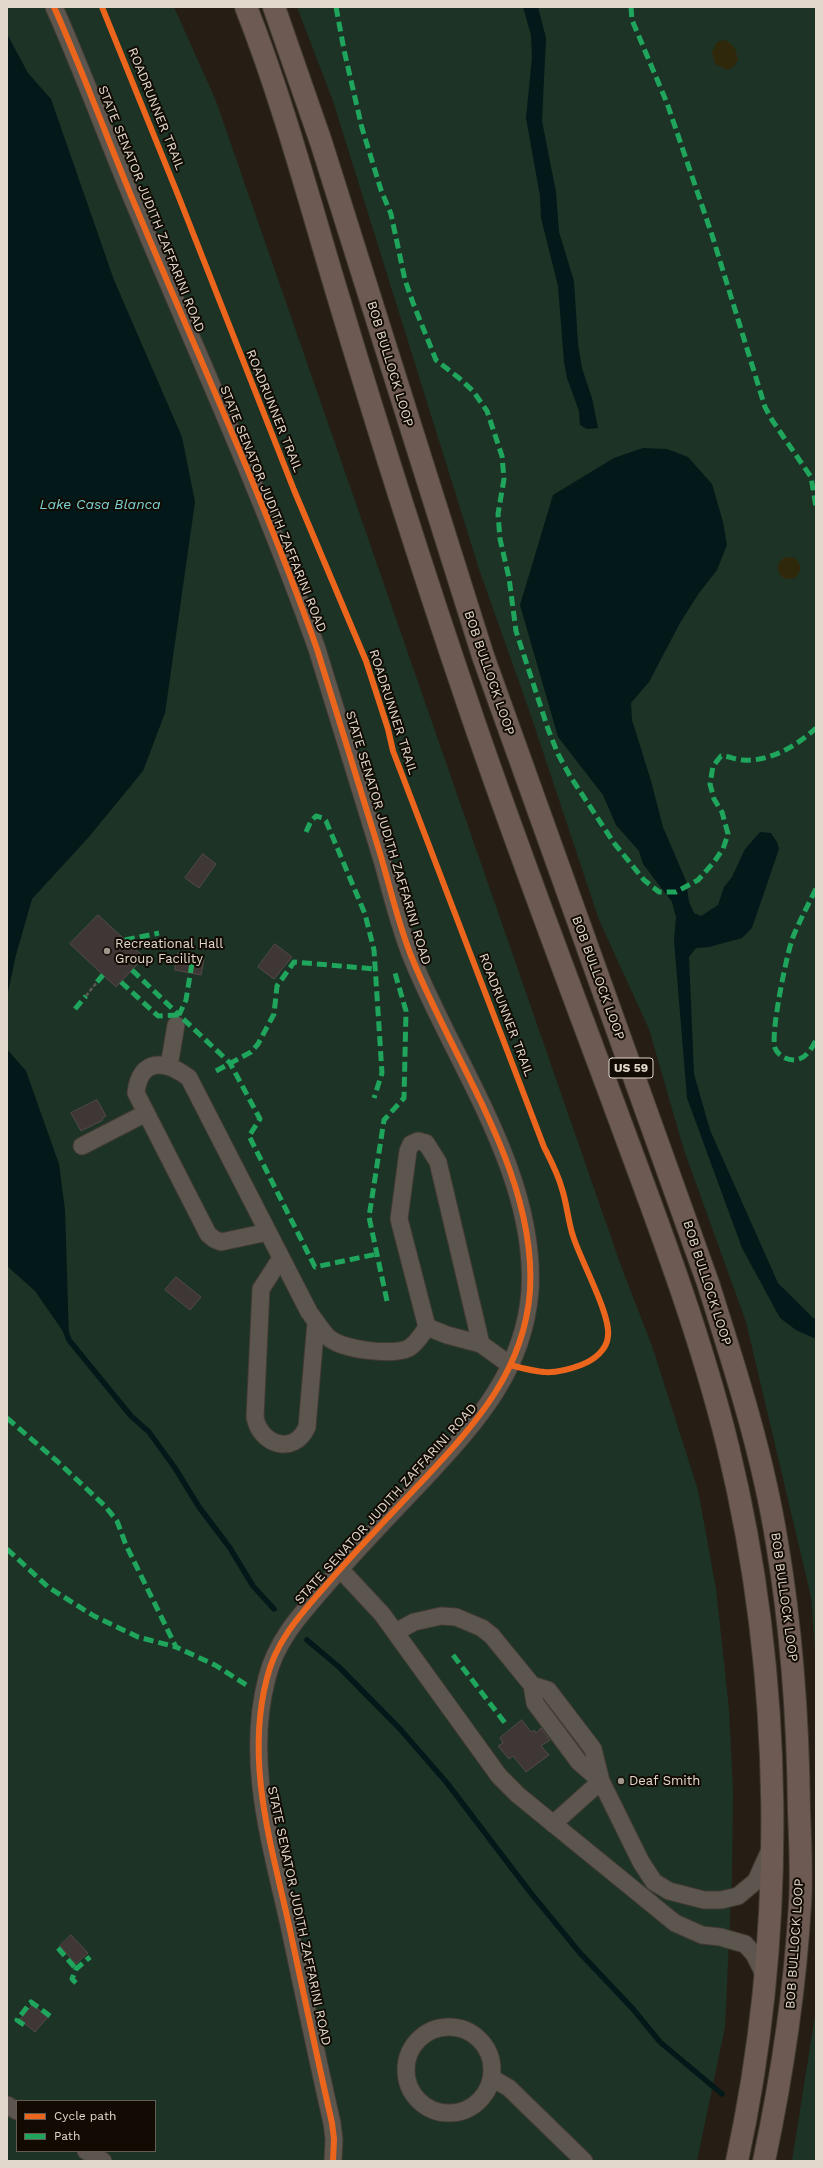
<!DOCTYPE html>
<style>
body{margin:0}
#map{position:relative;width:823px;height:2168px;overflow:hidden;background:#261e14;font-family:"Work Sans",sans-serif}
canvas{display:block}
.frame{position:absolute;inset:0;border:8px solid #e2d8cc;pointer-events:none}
.legend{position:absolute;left:16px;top:2100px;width:140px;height:52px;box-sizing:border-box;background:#110b04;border:1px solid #655d54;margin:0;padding:5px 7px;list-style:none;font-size:12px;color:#e2d8cc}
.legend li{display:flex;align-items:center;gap:8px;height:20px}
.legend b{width:20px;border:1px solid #655d54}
</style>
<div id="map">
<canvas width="823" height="2168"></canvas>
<div class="frame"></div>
<ul class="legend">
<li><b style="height:5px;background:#eb651d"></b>Cycle path</li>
<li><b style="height:5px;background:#20a55d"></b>Path</li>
</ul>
</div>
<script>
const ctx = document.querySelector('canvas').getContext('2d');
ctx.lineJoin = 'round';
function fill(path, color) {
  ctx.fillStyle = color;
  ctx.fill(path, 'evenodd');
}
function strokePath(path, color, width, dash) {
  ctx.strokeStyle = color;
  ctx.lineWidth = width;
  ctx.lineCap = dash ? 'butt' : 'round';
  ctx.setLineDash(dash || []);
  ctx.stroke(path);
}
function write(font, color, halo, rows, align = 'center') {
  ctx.font = font + ' "Work Sans",sans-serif';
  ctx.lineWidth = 4;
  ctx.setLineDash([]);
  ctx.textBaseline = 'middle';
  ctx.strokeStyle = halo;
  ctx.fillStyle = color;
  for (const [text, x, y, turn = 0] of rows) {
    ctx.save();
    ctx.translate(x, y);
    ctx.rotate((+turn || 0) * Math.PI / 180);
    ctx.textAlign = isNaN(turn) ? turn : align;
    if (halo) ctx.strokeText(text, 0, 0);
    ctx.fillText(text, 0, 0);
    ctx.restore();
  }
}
fill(new Path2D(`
 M7 7H174L216 101 621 1266 652 1346 698 1490 716 1589 729 1709 733 1791 732 1876 725 2027 697 2161H7ZM17 2101H155V2151H17Z
 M297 7H816V1661L811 1597 746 1322 684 1150 649 1029 599 920 528 707 480 572 333 101Z
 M816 2009V2161H792Z`), '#1c3326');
fill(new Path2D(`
 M726 40 735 48 738 60 733 67 727 70 715 64 712 52 717 42Z
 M778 568a11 11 0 1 1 22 0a11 11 0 1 1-22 0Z`), '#30280a');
fill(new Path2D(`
 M523 7H538L546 38 542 121 556 192 559 232 574 281 578 344 582 368 592 398 598 428 587 429 580 425 579 411 567 378 564 362 558 286 541 218 540 196 526 118 532 57 531 35Z
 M7 34 28 73 51 99 114 280 182 437 195 502 165 713 143 771 88 838 32 899 16 955 7 997Z
 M643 448 667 449 688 457 712 484 723 522 727 545 717 570 699 593 680 623 649 682 631 703 632 720 651 781 663 827 686 881 689 902 694 913 701 916 718 905 724 887 732 877 745 849 760 832 771 833 777 842 779 849 752 928 742 938 709 947 696 948 689 957 694 1074 710 1130 778 1283 813 1318H816V1339L796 1330 780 1318 742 1248 687 1098 674 940 676 917 672 902 643 864 639 851 616 825 603 795 558 737 520 605 553 495 614 458Z
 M7 1049 26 1071 59 1164 65 1210 69 1340 35 1291 7 1266Z`), '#031818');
strokePath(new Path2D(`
 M66 1332 69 1340 131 1416 149 1432 175 1468 199 1507 230 1548 253 1586 274 1609
 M307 1640 339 1667 400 1729 447 1783 530 1892 580 1953 633 2009 660 2042 722 2094`), '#031818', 5.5);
const building = new Path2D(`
 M203 854 216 864 199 888 185 878Z
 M98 915 144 957 116 987 70 944Z
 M275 944 292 957 274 979 258 967Z
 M178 953 204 959 201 975 175 970Z
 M97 1100 106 1116 102 1118 103 1120 81 1131 71 1113Z
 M176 1277 201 1297 190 1310 165 1290Z
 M522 1720 531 1732 534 1730 536 1733 541 1728 550 1740 541 1746 549 1755 526 1772 513 1756 509 1759 498 1746 503 1743 500 1738Z
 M71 1935 88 1953 76 1964 60 1946Z
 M33 2005 48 2017 35 2032 20 2020Z`);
fill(building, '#3f3735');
strokePath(building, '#534a48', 1);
const minor = new Path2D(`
 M54 7C85 76 110 147 140 217 200 360 265 502 317 649 338 716 358 783 379 850 390 886 398 924 412 958 454 1063 537 1174 530 1291 524 1370 477 1422 426 1477 393 1512 359 1547 327 1584 302 1613 276 1640 267 1678 245 1761 271 1844 289 1925 303 1991 317 2057 332 2123L334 2139 333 2161
 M169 1066 176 1025
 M82 1146 146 1113
 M268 1232 221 1242 214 1239 208 1234 136 1093C140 1057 166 1060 189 1078L309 1312C315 1320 321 1330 328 1337 341 1350 393 1356 409 1348 417 1343 422 1334 427 1327L399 1219 408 1151 411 1144 418 1141 426 1143 438 1162 481 1344 510 1365
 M281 1258 261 1289 255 1417C260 1445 294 1456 307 1427L316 1322
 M427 1327 447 1335 481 1344
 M340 1569 382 1614 499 1776 518 1795 675 1923 702 1935 720 1937 745 1944 754 1954 765 1976
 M396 1632 414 1622 441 1616 456 1617 482 1628 492 1636 532 1685 535 1703 579 1762 601 1781
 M532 1685 548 1690 593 1749 601 1781 641 1862 654 1882 669 1891 704 1900H721L738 1896 756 1881 770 1850
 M553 1824 601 1781
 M406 2070a43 43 0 1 1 86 0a43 43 0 1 1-86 0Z
 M492 2078 509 2088 584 2161
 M7 2105 17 2111
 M86 2151 103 2161`);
const highway = new Path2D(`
 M246 7C283 101 309 200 338 296 379 433 422 569 468 704 517 849 573 993 626 1137 664 1239 702 1341 728 1447 784 1677 787 1930 737 2161
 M274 7 321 142 483 656 708 1283C735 1368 763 1455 777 1543 792 1632 798 1720 799 1810 800 1841 802 1873 800 1904 795 1991 782 2076 764 2161`);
strokePath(minor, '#413a33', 19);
strokePath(highway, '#413a33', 24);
strokePath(new Path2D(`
 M86 996 97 982`), '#5d5850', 2.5, [4, 2]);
strokePath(minor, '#5c564e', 17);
strokePath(highway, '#6d5a52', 22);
strokePath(new Path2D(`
 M336 7 344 50 362 128 381 190 391 214 405 280 413 303 436 360 459 378 473 391 487 411 502 456 504 479 498 514 500 539 509 578 516 631 548 729 558 754 570 776 614 843 644 880 659 892H676L698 880 714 862 723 849 728 834 722 812 714 799 710 784 713 766 721 756C729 756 736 760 743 760 769 762 797 746 816 728
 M631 7 632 20 667 103 712 235 765 407 772 420 811 477 816 507
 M306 832 311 821 316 816 323 818 326 821 365 914 374 950 382 1073 374 1098
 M816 889C808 905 800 920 793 937 787 952 770 1035 775 1048 778 1056 787 1060 795 1060 806 1059 812 1048 816 1040
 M125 940 159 933
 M192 963 186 1000 179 1015 230 1063 260 1119 249 1136 315 1267 377 1254
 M132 970 179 1015
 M97 982 103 975
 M121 982 158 1016 179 1015
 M75 1009 86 996
 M216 1071 251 1052 258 1044 274 1014 277 986 294 962 375 969
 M387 1301 369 1217 384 1120 404 1098 406 1011 395 973
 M7 1418 58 1462 105 1506 117 1521 126 1545 176 1647 215 1665 248 1686
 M7 1549 48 1587 94 1616 138 1637 176 1647
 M453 1655 505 1723
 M58 1948 76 1969
 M76 1983 72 1979 76 1969 90 1957
 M24 2025 17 2020 31 2002 50 2016`), '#20a55d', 5, [10, 5]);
strokePath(new Path2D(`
 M54 7C85 76 110 147 140 217 200 360 265 502 317 649 338 716 358 783 379 850 390 886 398 924 412 958 454 1063 537 1174 530 1291 524 1370 477 1422 426 1477 393 1512 359 1547 327 1584 302 1613 276 1640 267 1678 245 1761 271 1844 289 1925 303 1991 317 2057 332 2123L334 2139 333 2161
 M102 7 178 195 294 490 366 661 388 729 393 751 544 1147C551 1161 558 1174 562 1189 567 1204 568 1221 573 1236 580 1259 611 1315 608 1336 607 1350 594 1360 581 1365 552 1376 540 1373 510 1365`), '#eb651d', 6);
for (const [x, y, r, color] of [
 [107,951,4,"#a0978c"],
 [621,1781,4,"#a0978c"]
]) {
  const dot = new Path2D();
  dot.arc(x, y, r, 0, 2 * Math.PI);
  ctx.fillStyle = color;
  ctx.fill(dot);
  strokePath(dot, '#110b04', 1.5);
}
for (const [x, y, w] of [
 [631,1068,44]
]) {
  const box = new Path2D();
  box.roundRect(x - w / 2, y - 10, w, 20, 3);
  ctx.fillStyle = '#110b04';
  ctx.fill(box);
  strokePath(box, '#e2d8cc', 1);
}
write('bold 12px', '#e2d8cc', null, [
 ["US 59",631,1068]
]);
write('13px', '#e2d8cc', '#110b04', [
 ["ROADRUNNER TRAIL",156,109,68],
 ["STATE SENATOR JUDITH ZAFFARINI ROAD",151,209,68],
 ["BOB BULLOCK LOOP",390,364,73],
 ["ROADRUNNER TRAIL",274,411,68],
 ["STATE SENATOR JUDITH ZAFFARINI ROAD",273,509,68],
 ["BOB BULLOCK LOOP",489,673,71],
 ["ROADRUNNER TRAIL",393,712,72],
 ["STATE SENATOR JUDITH ZAFFARINI ROAD",388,838,73],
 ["BOB BULLOCK LOOP",598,978,70],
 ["ROADRUNNER TRAIL",506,1015,69],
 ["BOB BULLOCK LOOP",707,1283,72],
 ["STATE SENATOR JUDITH ZAFFARINI ROAD",386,1504,-48],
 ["BOB BULLOCK LOOP",784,1597,82],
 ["STATE SENATOR JUDITH ZAFFARINI ROAD",299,1916,78],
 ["BOB BULLOCK LOOP",795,1944,-86]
]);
write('13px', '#e2d8cc', '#110b04', [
 ["Recreational Hall",115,944],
 ["Group Facility",115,959],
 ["Deaf Smith",629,1781]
], 'left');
write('italic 14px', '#7cd3d5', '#110b04', [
 ["Lake Casa Blanca",100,505]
]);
</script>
